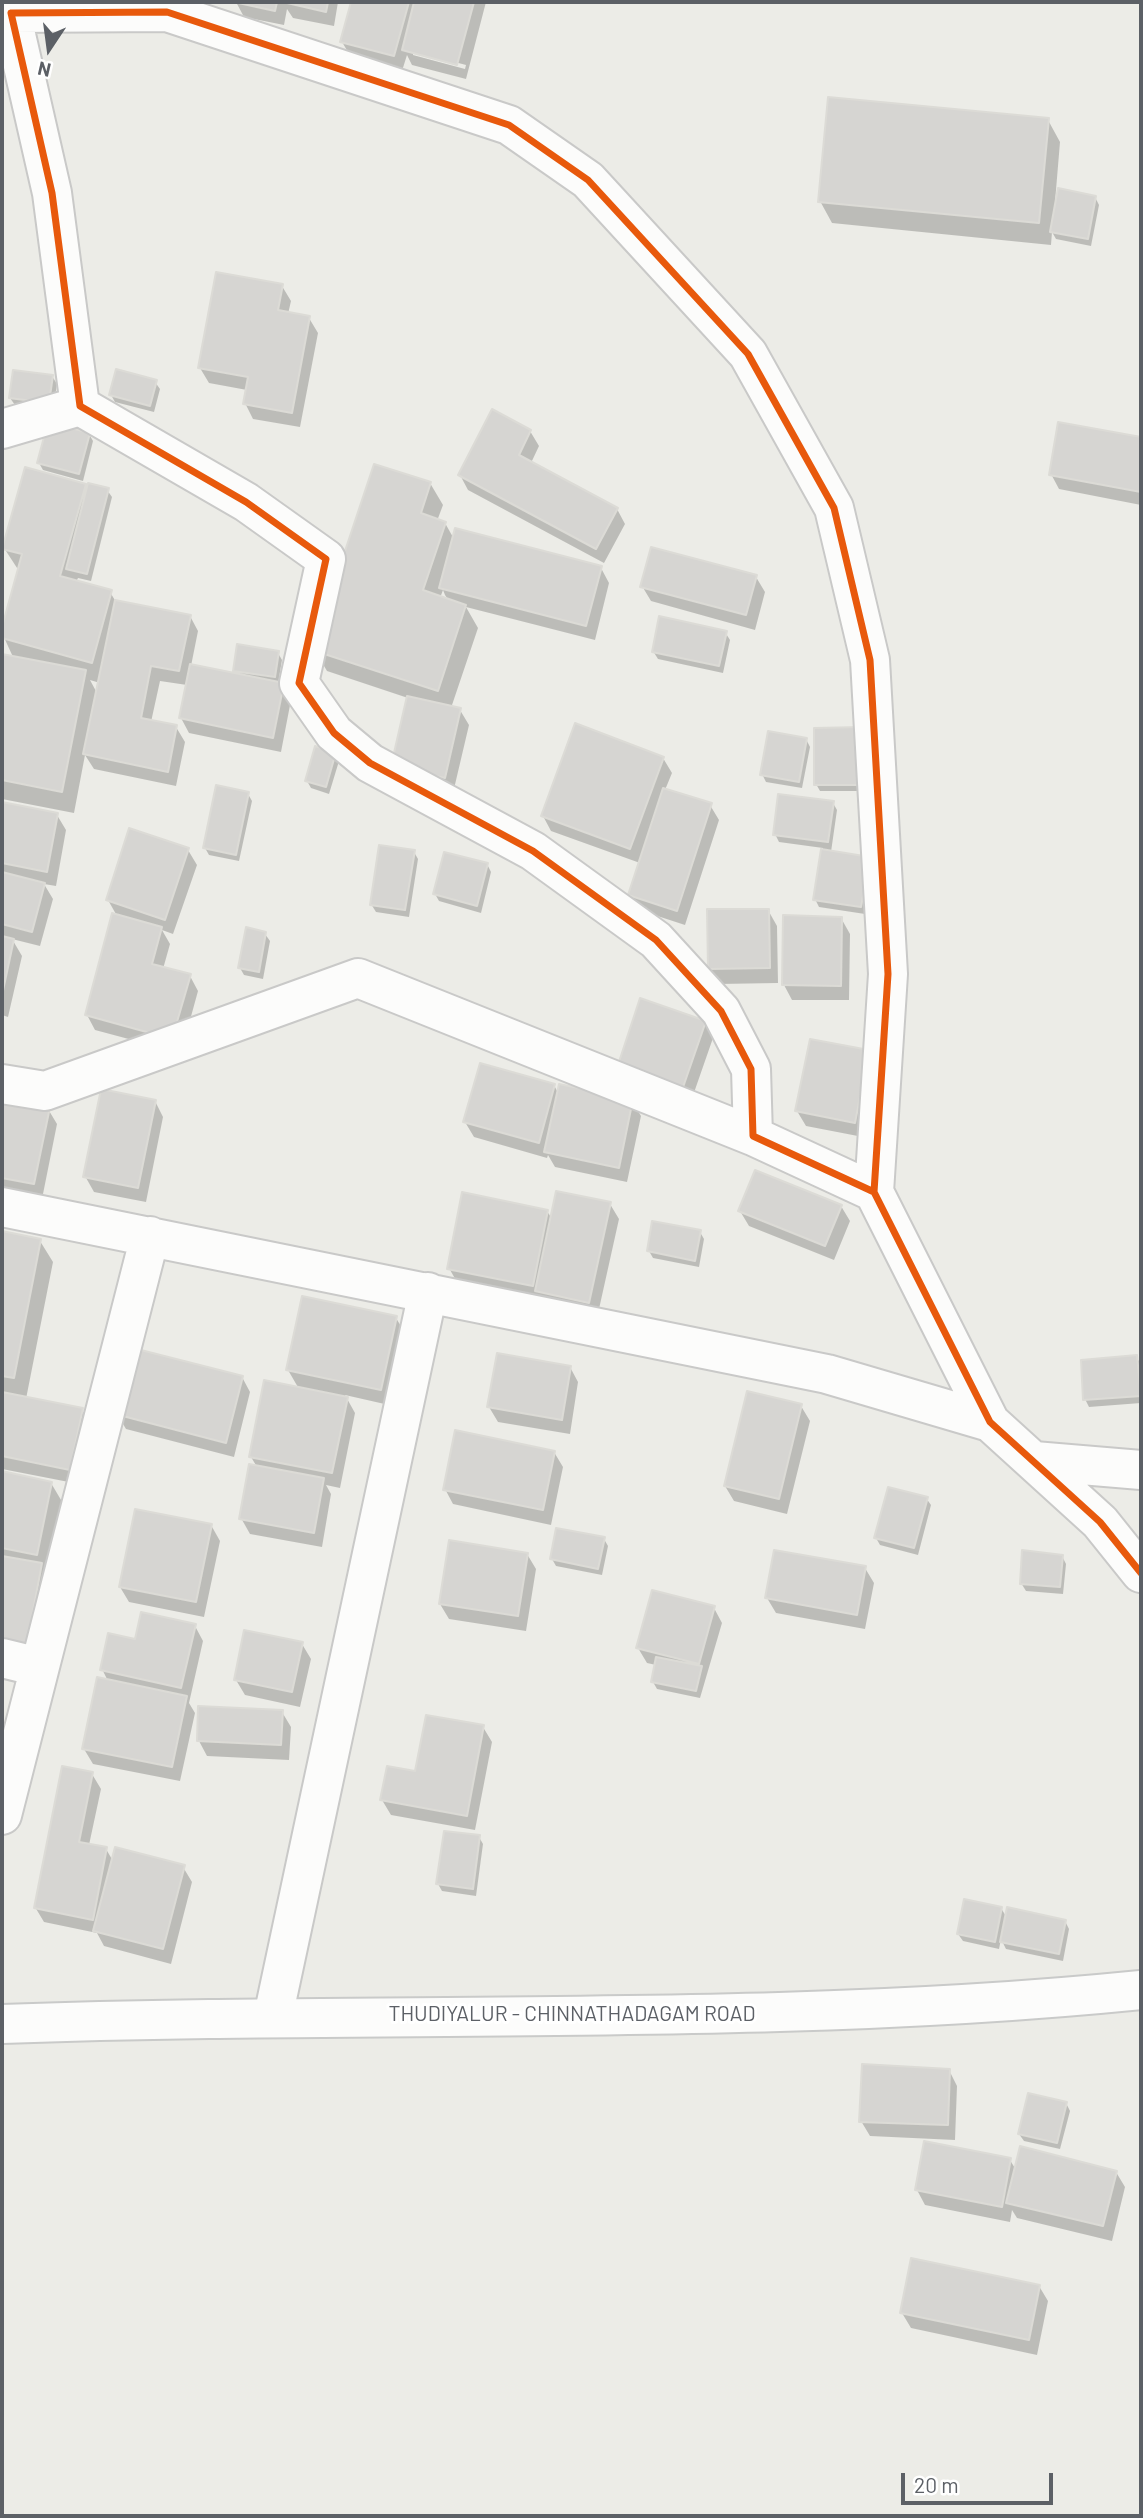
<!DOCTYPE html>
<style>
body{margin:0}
#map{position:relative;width:1143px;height:2518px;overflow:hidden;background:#ecece7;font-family:Barlow,sans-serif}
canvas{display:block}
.frame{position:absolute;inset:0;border:4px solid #5c6066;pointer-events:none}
.north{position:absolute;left:14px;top:14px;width:70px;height:70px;-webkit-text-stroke:5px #fff;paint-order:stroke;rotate:193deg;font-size:19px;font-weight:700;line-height:28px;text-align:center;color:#5c6066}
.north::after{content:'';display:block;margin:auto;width:24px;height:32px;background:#5c6066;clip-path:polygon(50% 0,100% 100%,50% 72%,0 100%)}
.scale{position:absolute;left:901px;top:2473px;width:152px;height:32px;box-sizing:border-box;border:4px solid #5c6066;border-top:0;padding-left:9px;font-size:21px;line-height:24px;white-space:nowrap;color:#5c6066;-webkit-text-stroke:5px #fff;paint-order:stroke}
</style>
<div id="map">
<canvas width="1143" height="2518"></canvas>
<div class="frame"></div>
<div class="north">N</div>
<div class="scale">20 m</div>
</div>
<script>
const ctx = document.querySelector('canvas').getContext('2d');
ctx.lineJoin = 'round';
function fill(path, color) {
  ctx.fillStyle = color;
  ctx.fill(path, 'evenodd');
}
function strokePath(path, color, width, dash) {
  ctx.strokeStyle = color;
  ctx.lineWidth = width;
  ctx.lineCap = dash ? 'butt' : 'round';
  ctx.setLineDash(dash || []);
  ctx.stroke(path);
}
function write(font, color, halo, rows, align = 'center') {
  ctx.font = font + ' Barlow,sans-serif';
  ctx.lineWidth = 6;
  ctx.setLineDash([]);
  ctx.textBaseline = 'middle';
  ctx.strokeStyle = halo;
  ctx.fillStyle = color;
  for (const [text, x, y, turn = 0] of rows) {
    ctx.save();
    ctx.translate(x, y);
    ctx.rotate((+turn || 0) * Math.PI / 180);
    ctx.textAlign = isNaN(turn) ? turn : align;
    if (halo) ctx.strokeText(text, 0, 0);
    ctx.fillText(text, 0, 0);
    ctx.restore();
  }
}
fill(new Path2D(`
 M236 2H338L334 26 293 18 287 9 284 25 244 17Z
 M353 2H486L466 79 412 65 407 55 402 71 351 57 342 42ZM413 51 466 65 465 69 413 55Z
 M1048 120 1060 142 1055 202 1095 197 1099 205 1091 246 1056 239 1052 232 1051 245 832 223 820 201Z
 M282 286 291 301 288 314 309 318 318 333 300 427 253 419 245 403 247 390 209 383 200 368Z
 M52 376 57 384 53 410 15 405 10 398Z
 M155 382 160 389 154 412 115 402 111 395Z
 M1060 424 1141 439V505L1059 489 1051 474Z
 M530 431 539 446 531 463 617 509 625 524 604 563 468 490 460 475Z
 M89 434 93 441 83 481 43 470 39 463Z
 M430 483 443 505 437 521 445 523 454 539 601 568 609 583 595 640 466 607 478 628 451 708 460 710 469 725 453 793 401 781 408 698 327 671 314 649ZM443 590 445 595 449 601 440 598Z
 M85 485 88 491 107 490 112 497 91 581 78 578 76 582 110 592 116 602 190 616 198 631 191 666 237 675 234 671 278 653 282 660 278 684 291 700 281 752 189 733 181 718 187 685 160 681 151 722 176 727 185 742 176 786 94 769 85 755 74 813 2 799V655L13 657 2 633 19 571 4 548ZM90 680 100 683 97 693Z
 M756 577 765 592 755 630 651 601 642 586Z
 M725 632 730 640 723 673 658 659 653 651Z
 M816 730 866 791H820L816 784Z
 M806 739 810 747 802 788 766 782 762 774Z
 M335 754 339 761 329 794 311 788 307 781Z
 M663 758 672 773 665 790 710 805 719 820 685 925 639 910 630 895 640 863 551 831 543 816Z
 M248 794 252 801 239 861 209 855 205 848Z
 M833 803 837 810 831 852 873 866 865 914 819 907 815 899 823 848 779 842 775 834Z
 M2 804 57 815 66 830 56 886 44 884 53 899 40 946 12 939 22 956 8 1017 2 1015Z
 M188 850 197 865 173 934 162 930 170 944 163 969 190 976 198 991 181 1053 95 1030 87 1015 117 916 108 900Z
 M414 852 418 859 409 917 376 912 371 904Z
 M487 864 491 872 481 913 439 901 435 894Z
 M768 910 777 926 778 983 719 984 710 969Z
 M841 918 850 934 849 1000H792L784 985Z
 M265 934 270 941 263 979 244 975 240 968Z
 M705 1023 713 1038 689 1107 626 1086Z
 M868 1052 863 1137 806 1126 797 1111Z
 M554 1085 558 1093 632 1101 641 1116 627 1182 555 1167 548 1155 547 1158 474 1137 465 1122Z
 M2 1099 48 1109 57 1124 42 1199 2 1191Z
 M155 1101 163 1117 146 1202 94 1192 85 1176Z
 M610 1204 619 1219 597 1318 458 1284 449 1268 547 1211 552 1219Z
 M841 1206 850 1221 834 1260 749 1226 740 1211Z
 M700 1232 704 1239 699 1267 653 1258 649 1251Z
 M2 1233 40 1241 53 1262 26 1399 82 1410 91 1425 79 1484 2 1469Z
 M396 1318 405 1333 389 1405 345 1395 355 1413 340 1488 326 1485 331 1494 322 1547 250 1534 241 1518 257 1467 251 1457 299 1389 288 1370Z
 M1136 1357 1141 1364V1403L1089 1407 1085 1399Z
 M570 1367 578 1382 570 1434 498 1422 489 1407Z
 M242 1377 250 1392 234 1457 126 1429 117 1414Z
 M801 1406 810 1421 787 1514 734 1501 725 1486Z
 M554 1452 563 1467 551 1525 453 1504 445 1489Z
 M2 1473 51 1483 64 1505 35 1659 2 1652Z
 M926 1498 931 1505 918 1555 880 1545 876 1538Z
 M211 1525 220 1541 204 1617 129 1602 120 1587Z
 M604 1539 608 1546 602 1575 556 1566 552 1559Z
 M527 1554 536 1569 526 1631 449 1619 440 1604Z
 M1062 1556 1066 1564 1063 1594 1026 1591 1021 1583Z
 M865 1568 874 1583 865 1629 776 1613 767 1598Z
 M714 1608 722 1623 700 1698 657 1689 653 1682 656 1665 647 1663 638 1648Z
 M195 1626 203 1641 189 1703 195 1713 180 1781 93 1764 84 1749 108 1681 102 1669 136 1641Z
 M302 1644 311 1659 300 1707 245 1695 236 1680Z
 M282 1712 291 1727 289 1760 207 1756 199 1741Z
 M483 1727 492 1742 475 1830 391 1815 382 1800Z
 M92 1774 101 1789 89 1845 106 1849 113 1861 183 1867 192 1882 171 1964 104 1946 97 1933 44 1922 35 1907Z
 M479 1837 483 1844 476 1896 442 1891 438 1884Z
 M1001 1908 1007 1918 1065 1921 1069 1929 1063 1961 1006 1949 1001 1939 999 1949 963 1941 958 1934Z
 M949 2070 957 2086 955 2140 870 2136 861 2121Z
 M1066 2103 1070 2111 1060 2149 1024 2141 1019 2134Z
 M1010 2160 1016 2170 1116 2172 1125 2187 1112 2241 1017 2218 1012 2210 1010 2222 925 2205 917 2190Z
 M1039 2286 1048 2301 1037 2355 911 2328 902 2313Z`), '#0003');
const building = new Path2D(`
 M234 2H277L275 11Z
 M283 2H328L326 12Z
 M351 2H409L394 56 340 42Z
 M414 2H474L457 65 402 50Z
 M828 97 1049 118 1039 223 818 202Z
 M1058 188 1096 196 1088 239 1050 232Z
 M216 272 283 284 278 310 310 316 292 413 243 404 248 377 198 368Z
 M116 369 157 380 150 406 109 395Z
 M13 370 53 375 49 403 9 398Z
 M492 409 531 430 519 455 618 508 596 549 458 475Z
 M48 422 90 433 79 474 37 463Z
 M1058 422 1141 437V492L1049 475Z
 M374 464 431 482 421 513 446 522 423 590 466 605 438 691 312 650Z
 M25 467 86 484 60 576 112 590 92 663 2 638V627L22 554 2 549Z
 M88 483 109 488 87 574 66 569Z
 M455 528 602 566 586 626 439 588Z
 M651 547 757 575 746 615 640 587Z
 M115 600 191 615 179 671 151 666 141 718 177 725 168 772 83 754Z
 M659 616 727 631 719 666 652 652Z
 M237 644 279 651 275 677 233 671Z
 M2 654 86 670 62 792 2 780Z
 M190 664 284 683 273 738 179 718Z
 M407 696 461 708 445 778 391 766Z
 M575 723 664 757 630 849 541 816Z
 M863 727V785H814V728Z
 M768 731 807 738 799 782 760 775Z
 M315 746 336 752 326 787 305 781Z
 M216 785 249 792 236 855 203 848Z
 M663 788 712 803 677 911 628 895Z
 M778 794 834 801 828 842 773 835Z
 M2 802 58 813 47 872 2 863Z
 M129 828 189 848 165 920 106 900Z
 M379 845 415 850 405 910 370 905Z
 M821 849 870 857 861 907 813 900Z
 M444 852 488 863 477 906 433 894Z
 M2 872 45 883 32 932 2 924Z
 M707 909H769L770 968 708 969Z
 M112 913 162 927 152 964 191 974 172 1039 85 1015Z
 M783 915 842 917 841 986 782 985Z
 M246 927 266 932 259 972 238 968Z
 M2 936 14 939 2 995Z
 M640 998 706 1021 681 1093 616 1071Z
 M810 1039 869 1050 855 1123 795 1111Z
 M480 1063 555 1084 539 1143 463 1122Z
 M559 1084 633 1099 619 1168 544 1152Z
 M101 1089 156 1100 138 1188 83 1177Z
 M2 1098 50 1107 34 1184 2 1178Z
 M755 1170 842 1205 825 1246 738 1211Z
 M556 1191 611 1202 589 1303 535 1291Z
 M462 1192 548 1210 533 1286 447 1269Z
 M652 1221 701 1230 695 1261 647 1251Z
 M2 1231 41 1239 14 1378 2 1376Z
 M302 1296 397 1316 381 1390 286 1370Z
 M133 1348 243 1376 226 1443 115 1414Z
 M497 1353 571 1366 562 1420 487 1407Z
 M1137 1355 1141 1396 1083 1400 1081 1360Z
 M264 1380 348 1397 332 1473 249 1457Z
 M747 1391 802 1404 779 1499 724 1486Z
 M2 1392 83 1408 70 1470 2 1456Z
 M455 1430 555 1451 543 1510 443 1490Z
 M249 1464 324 1478 314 1533 239 1519Z
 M2 1471 52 1482 37 1555 2 1548Z
 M888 1487 928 1497 914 1548 874 1538Z
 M135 1509 212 1524 196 1602 119 1587Z
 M556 1528 605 1537 598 1569 550 1559Z
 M449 1540 528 1553 518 1616 439 1604Z
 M774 1550 866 1566 857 1615 765 1598Z
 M1022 1550 1063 1555 1060 1587 1020 1584Z
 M2 1556 42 1563 27 1644 2 1639Z
 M652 1590 715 1606 699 1664 636 1648Z
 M141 1612 196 1624 181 1688 100 1670 108 1633 135 1639Z
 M244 1630 303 1642 292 1692 234 1680Z
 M656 1657 702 1666 696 1691 651 1682Z
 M97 1677 187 1696 172 1767 82 1749Z
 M198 1706 283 1710 281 1745 197 1741Z
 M426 1715 484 1725 467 1816 380 1800 387 1766 415 1771Z
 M62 1766 93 1772 79 1842 107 1847 93 1920 34 1908Z
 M444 1831 480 1835 473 1889 436 1884Z
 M115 1847 185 1865 163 1949 93 1931Z
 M964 1899 1002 1907 995 1942 957 1934Z
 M1007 1907 1066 1920 1059 1954 1000 1942Z
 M862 2064 950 2069 948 2125 859 2122Z
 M1028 2093 1067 2102 1057 2143 1018 2134Z
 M924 2141 1011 2158 1002 2207 915 2190Z
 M1020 2146 1117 2171 1103 2226 1006 2203Z
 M911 2258 1040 2285 1029 2340 900 2313Z`);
fill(building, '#d6d5d2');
strokePath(building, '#dcdbd6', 2);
const minor = new Path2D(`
 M2 429 80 406
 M2 1084 45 1091 358 978 753 1136
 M874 1192 753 1136 751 1069 721 1011 656 940 533 851 370 763 334 733 299 683 326 559 246 502 80 406 52 193 11 13 167 12 509 125 588 180 748 354 834 508 870 660 888 974 874 1192 990 1422 1100 1522 1141 1573
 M2 1207 827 1374 990 1422
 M1034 1461 1141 1470
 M2 1658 39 1667
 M2 1815 150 1236
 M273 2017 428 1292`);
const secondary = new Path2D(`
 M2 2024C381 2010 763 2028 1141 1990`);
strokePath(minor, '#c9c9c8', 42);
strokePath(secondary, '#c9cac9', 42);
strokePath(minor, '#fcfcfb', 38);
strokePath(secondary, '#fcfcfb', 38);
strokePath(new Path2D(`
 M874 1192 753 1136 751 1069 721 1011 656 940 533 851 370 763 334 733 299 683 326 559 246 502 80 406 52 193 11 13 167 12 509 125 588 180 748 354 834 508 870 660 888 974 874 1192 990 1422 1100 1522 1141 1573`), '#e8590c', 7);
write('21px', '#5c6066', '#fff', [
 ["THUDIYALUR - CHINNATHADAGAM ROAD",572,2014]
]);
</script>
